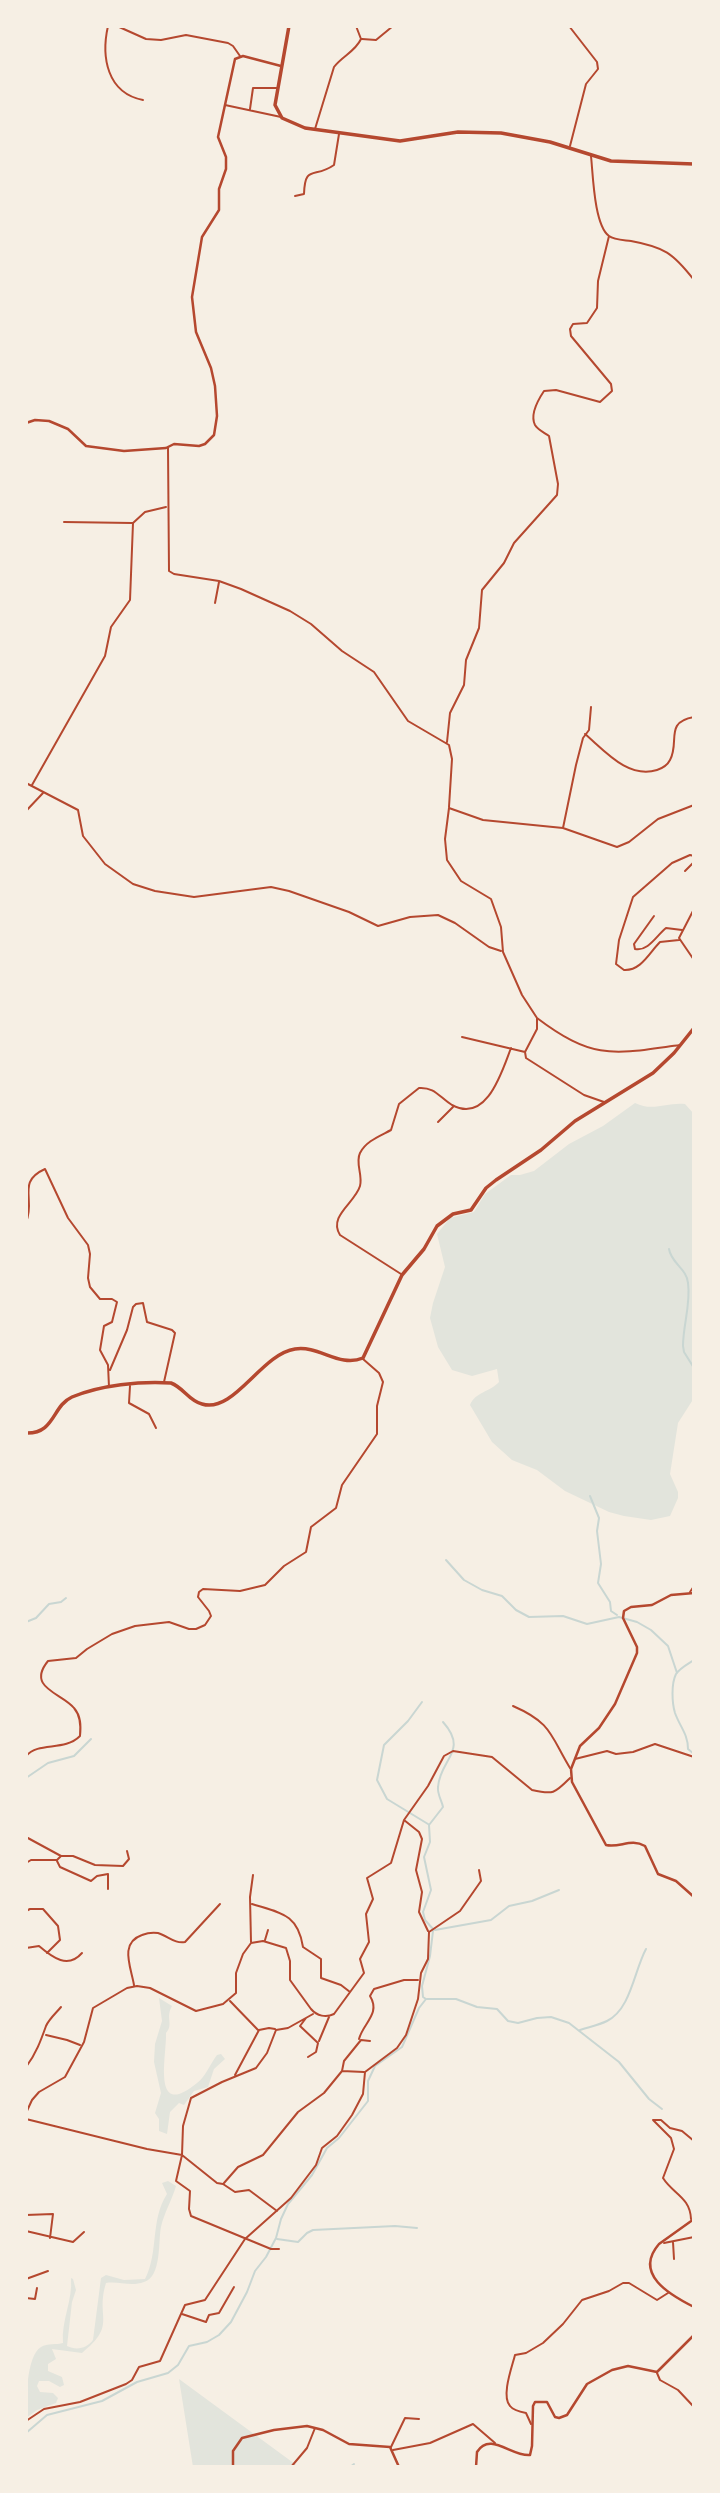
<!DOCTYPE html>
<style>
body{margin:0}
#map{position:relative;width:720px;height:2493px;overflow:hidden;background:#f6efe4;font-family:"Noto Sans",sans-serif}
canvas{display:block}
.frame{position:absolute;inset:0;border:28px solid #f6efe4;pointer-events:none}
</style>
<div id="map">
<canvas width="720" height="2493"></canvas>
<div class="frame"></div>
</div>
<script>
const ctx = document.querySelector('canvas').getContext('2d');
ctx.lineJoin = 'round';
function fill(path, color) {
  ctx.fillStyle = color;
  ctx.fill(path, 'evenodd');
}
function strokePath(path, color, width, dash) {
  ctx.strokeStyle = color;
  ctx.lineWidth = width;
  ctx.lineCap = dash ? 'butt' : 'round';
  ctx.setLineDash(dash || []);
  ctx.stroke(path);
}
fill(new Path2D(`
 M635 1103C653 1112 667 1102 685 1104L694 1114V1398L678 1423 670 1474 678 1492V1498L670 1516 651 1520 624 1516 609 1512 565 1491 537 1470 512 1460 492 1442 470 1405C475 1392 490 1392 499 1382L497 1369 472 1376 452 1370 438 1347 430 1318 433 1303 445 1267 437 1234 450 1218 474 1212 485 1194 511 1175H520L534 1171 569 1144 603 1126Z
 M159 1998 172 2006C165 2018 174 2024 166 2033 167 2055 151 2121 197 2083 206 2076 210 2064 217 2055L221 2054 225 2059 214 2069 208 2087 194 2091 184 2105 179 2103 170 2112 167 2134 159 2131V2119L155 2113 161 2093 154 2062 155 2044 162 2021Z
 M168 2181 176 2186C172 2200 164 2213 161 2227 158 2241 162 2277 144 2282 131 2287 119 2281 106 2283 95 2318 118 2324 82 2353L52 2349 56 2359 48 2364V2371L62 2377 64 2385 60 2387 49 2381H39L37 2386 40 2392 53 2393 58 2398 56 2403 37 2410 26 2418C26 2403 26 2356 41 2347 47 2343 57 2345 63 2343 61 2321 73 2300 71 2278L73 2279 76 2290 72 2302 67 2346C77 2351 87 2348 93 2340L101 2278 106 2275 124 2280 145 2279C159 2252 150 2220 167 2194L162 2183Z
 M179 2379 299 2467H193Z`), '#e2e4dc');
strokePath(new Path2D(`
 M669 1249C671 1263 687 1269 688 1283 691 1304 683 1325 683 1346L684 1352 694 1368
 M590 1496 599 1518 597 1531 601 1564 598 1583 610 1602 611 1611 617 1615
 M446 1560 464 1580 482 1590 502 1596 516 1610 529 1617 563 1616 587 1624 619 1617 637 1622 651 1630 668 1646 677 1673
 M26 1622 36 1618 49 1604 61 1602 66 1598
 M694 1660C688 1664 680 1668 676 1674 671 1684 672 1703 675 1713 680 1727 688 1734 688 1749L694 1754
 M422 1702 408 1721 384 1745 377 1780 387 1799 428 1824
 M26 1778 48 1763 74 1756 91 1739
 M433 1929 425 1920 423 1912 431 1890 424 1857 430 1842 429 1825 443 1807C442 1801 437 1794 438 1787 440 1759 469 1751 443 1722
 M435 1930 491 1920 509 1906 532 1901 559 1890
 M426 1999 423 1997 422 1986 430 1956 433 1931
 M427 1999H456L477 2007 497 2009 508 2021 518 2023 537 2018 551 2017 569 2023 619 2062 649 2099 662 2109
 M580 2030C589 2027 599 2025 607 2021 631 2009 634 1971 646 1949
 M277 2239 298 2242 307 2233 313 2230 395 2226 417 2228
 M26 2433 47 2415 102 2401 137 2382 168 2373 178 2365 189 2346 207 2342 219 2335 231 2322 247 2292 255 2271 266 2257 276 2238 281 2219 288 2204 312 2175 327 2148 339 2138 368 2101V2081L375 2066 402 2047 419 2008 426 1999
 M350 2467 354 2464`), '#c9d6d2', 2);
strokePath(new Path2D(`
 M108 26C101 57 107 93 143 100
 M117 26 146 39 161 40 186 35 228 43 233 46 240 56
 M569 26 597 62 598 69 586 84 570 146
 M362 39 376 40 393 26
 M225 105 281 117
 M250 109 253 88H277
 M315 129 334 67C342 56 355 52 361 39L356 26
 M591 156C593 174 594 225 609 236 614 240 624 240 631 241 664 247 673 253 694 280
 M295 196 304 194C305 164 314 179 334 165L339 134
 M168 448 169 571 174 574 219 581 241 589 290 611 311 624 342 651 374 672 408 721 449 745 452 759 449 807
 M64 522 132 523
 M215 603 219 582
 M585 734C605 751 628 779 657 770 663 768 667 766 670 760 680 742 664 722 694 717
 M447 742 450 713 464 685 466 660 479 628 482 590 504 563 514 543 557 495 558 484 549 436C545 433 538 430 535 425 530 415 538 400 544 391L556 390 600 402 612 391 611 384 571 336 570 329 573 324 587 323 597 308 598 281 609 236
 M26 783 78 810 83 836 105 864 133 884 155 891 194 897 271 887 289 891 349 912 378 926 410 917 438 915 455 923 489 947 501 951
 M32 785 105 656 111 627 130 600 133 523 145 512 166 507
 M26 811 43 793
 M563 828 576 765 583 738 589 730 591 707
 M685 871 694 862
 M694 909 679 938 694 960
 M654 916 634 944 635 949C648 952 657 935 666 928L682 930
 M679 940 660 942C649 953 641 971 624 970L616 964 619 940 633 897 672 863 690 855 694 856
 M537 1018C594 1061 614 1054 680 1045
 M462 1037 525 1052
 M604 1102 584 1095 526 1058 525 1052 537 1029V1018L522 995 503 952 501 927 491 899 461 881 447 860 445 839 449 808 483 820 563 828 617 847 629 842 658 819 694 805
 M438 1122 453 1107
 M26 1222C36 1200 16 1182 45 1169L68 1218 88 1245 90 1254 88 1278 90 1287 100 1299H112L117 1302 112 1322 104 1326 100 1350 108 1365 109 1387
 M401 1274 340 1235C328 1216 355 1203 360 1186 363 1175 355 1163 360 1153 366 1141 380 1136 391 1130L399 1104 419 1088C435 1087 439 1097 452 1105 487 1124 502 1071 511 1048
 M110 1370 127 1330 133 1307 136 1304 143 1303 147 1322 172 1330 175 1333 164 1382
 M130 1386 129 1403 149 1414 156 1428
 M690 1592 694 1586
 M513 1706C552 1723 550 1735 570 1768
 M26 1756C39 1741 64 1752 80 1736 81 1726 81 1716 74 1708 62 1693 26 1688 48 1661L76 1658 87 1649 112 1634 135 1626 169 1622 189 1629H196L205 1625 211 1616 209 1611 198 1597 199 1592 203 1589 240 1591 265 1585 284 1566 306 1552 311 1527 336 1508 342 1485 377 1434V1406L383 1382 379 1373 363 1359
 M575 1759 607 1751 616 1754 633 1752 655 1744 694 1757
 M404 1820 419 1832 422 1839 416 1870 422 1892 419 1912 428 1931
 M26 1837 61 1856 57 1860H31L26 1863
 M61 1856H73L95 1865 123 1866 129 1859 127 1851
 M57 1861 60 1867 91 1881 97 1876 108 1874V1889
 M26 1885V1899
 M252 1904C281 1913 298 1914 303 1947L321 1959V1978L341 1985 350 1992
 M26 1911 30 1909H43L58 1926 60 1940 47 1953
 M265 1940 268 1930
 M251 1942 250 1897 253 1875
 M26 1948 39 1946C53 1958 68 1969 82 1953
 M134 1985C131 1967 119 1943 142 1935 147 1933 152 1932 158 1933 168 1936 175 1944 185 1942L220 1904
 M230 2001 258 2030
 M306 2018 300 2026 318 2043 316 2052 308 2057
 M46 2035 67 2040 80 2045
 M359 2039C363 2023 381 2014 370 1996L374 1989 404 1980H418
 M319 2041 329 2017
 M26 2067C36 2054 41 2040 46 2026 49 2019 56 2013 61 2007
 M342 2071 364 2072
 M235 2075 259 2030 269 2028 275 2029
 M26 2113 32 2100 39 2092 65 2077 84 2042 93 2008 127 1988 137 1986 150 1988 196 2011 223 2004 236 1993V1973L243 1954 251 1943 263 1941 286 1948 290 1961V1980L311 2009C317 2016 326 2018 334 2014L364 1973 360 1959 369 1942 366 1914 373 1899 367 1878 391 1863 404 1820 428 1786 444 1756 453 1751 492 1757 532 1790C554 1795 555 1793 570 1778
 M26 2119 147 2149 182 2155 217 2183 223 2184 235 2192 249 2190 277 2211
 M653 2120 671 2138 674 2149 663 2178C673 2194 690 2197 691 2219
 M653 2120H661L670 2128 682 2131 694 2141
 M224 2183 238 2167 263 2155 298 2112 324 2093 342 2071 344 2061 361 2040 370 2041
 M26 2215 53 2214 50 2238
 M26 2231 73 2242 84 2232
 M673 2242 674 2259
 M664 2243 694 2237
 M279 2249H271L191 2216 189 2209 190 2191 176 2181 182 2155 183 2126 191 2098 222 2082 256 2068 267 2053 276 2030 288 2028 313 2014
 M26 2279 48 2271
 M26 2298 35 2299 37 2288
 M182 2314 206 2322 209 2315 219 2313 234 2287
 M657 2373 660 2380 678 2390 694 2407
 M26 2421 44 2409 80 2402 126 2384 132 2380 139 2367 160 2361 185 2305 205 2300 245 2239 291 2198 316 2165 322 2148 337 2136 352 2115 363 2094 365 2072 397 2048 406 2035 418 1999 421 1973 428 1959 429 1932 460 1911 481 1881 479 1870
 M531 2424 526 2413C521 2412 513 2410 510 2406 501 2396 512 2367 515 2355L526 2353 543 2343 563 2324 582 2300 609 2291 623 2283H629L657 2300 668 2293
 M391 2447 405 2418 419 2419
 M393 2450 430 2443 473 2424 495 2443
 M291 2467 307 2448 315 2428`), '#b5482f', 2);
strokePath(new Path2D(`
 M26 423 35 420 49 421 68 429 86 446 124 451 166 448 174 444 199 446 205 444 214 435 217 416 215 386 211 368 196 332 192 297 202 237 219 210V189L226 169V157L218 137 235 59 243 56 281 66
 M694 1593 671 1595 652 1605 631 1607 624 1611 623 1618 637 1647V1653L615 1704 599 1728 580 1746 571 1769 572 1782 606 1845C620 1848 631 1838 645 1846L658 1874 676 1881 694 1897
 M694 2219 659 2244C633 2274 670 2295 694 2307
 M26 2466 28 2467
 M233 2467V2451L242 2438 274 2430 307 2426 323 2430 349 2444 390 2447 399 2467
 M476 2467 477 2452C490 2431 512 2457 530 2455L532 2446 533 2406 535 2402H547L555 2417 559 2418 567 2415 587 2384 612 2370 628 2366 657 2372 694 2335`), '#b5482f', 2.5);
strokePath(new Path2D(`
 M289 26 275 105 282 118 305 128 400 141 458 132 501 133 550 142 611 161 694 164
 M26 1433C55 1434 52 1406 72 1397 101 1385 140 1381 171 1383 184 1388 189 1401 202 1404 234 1414 261 1354 295 1349 319 1345 339 1368 363 1358L402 1275 424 1249 437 1226 453 1214 471 1210 486 1188 496 1180 541 1150 575 1121 653 1073 674 1053 694 1028`), '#b5482f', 3.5);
</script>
